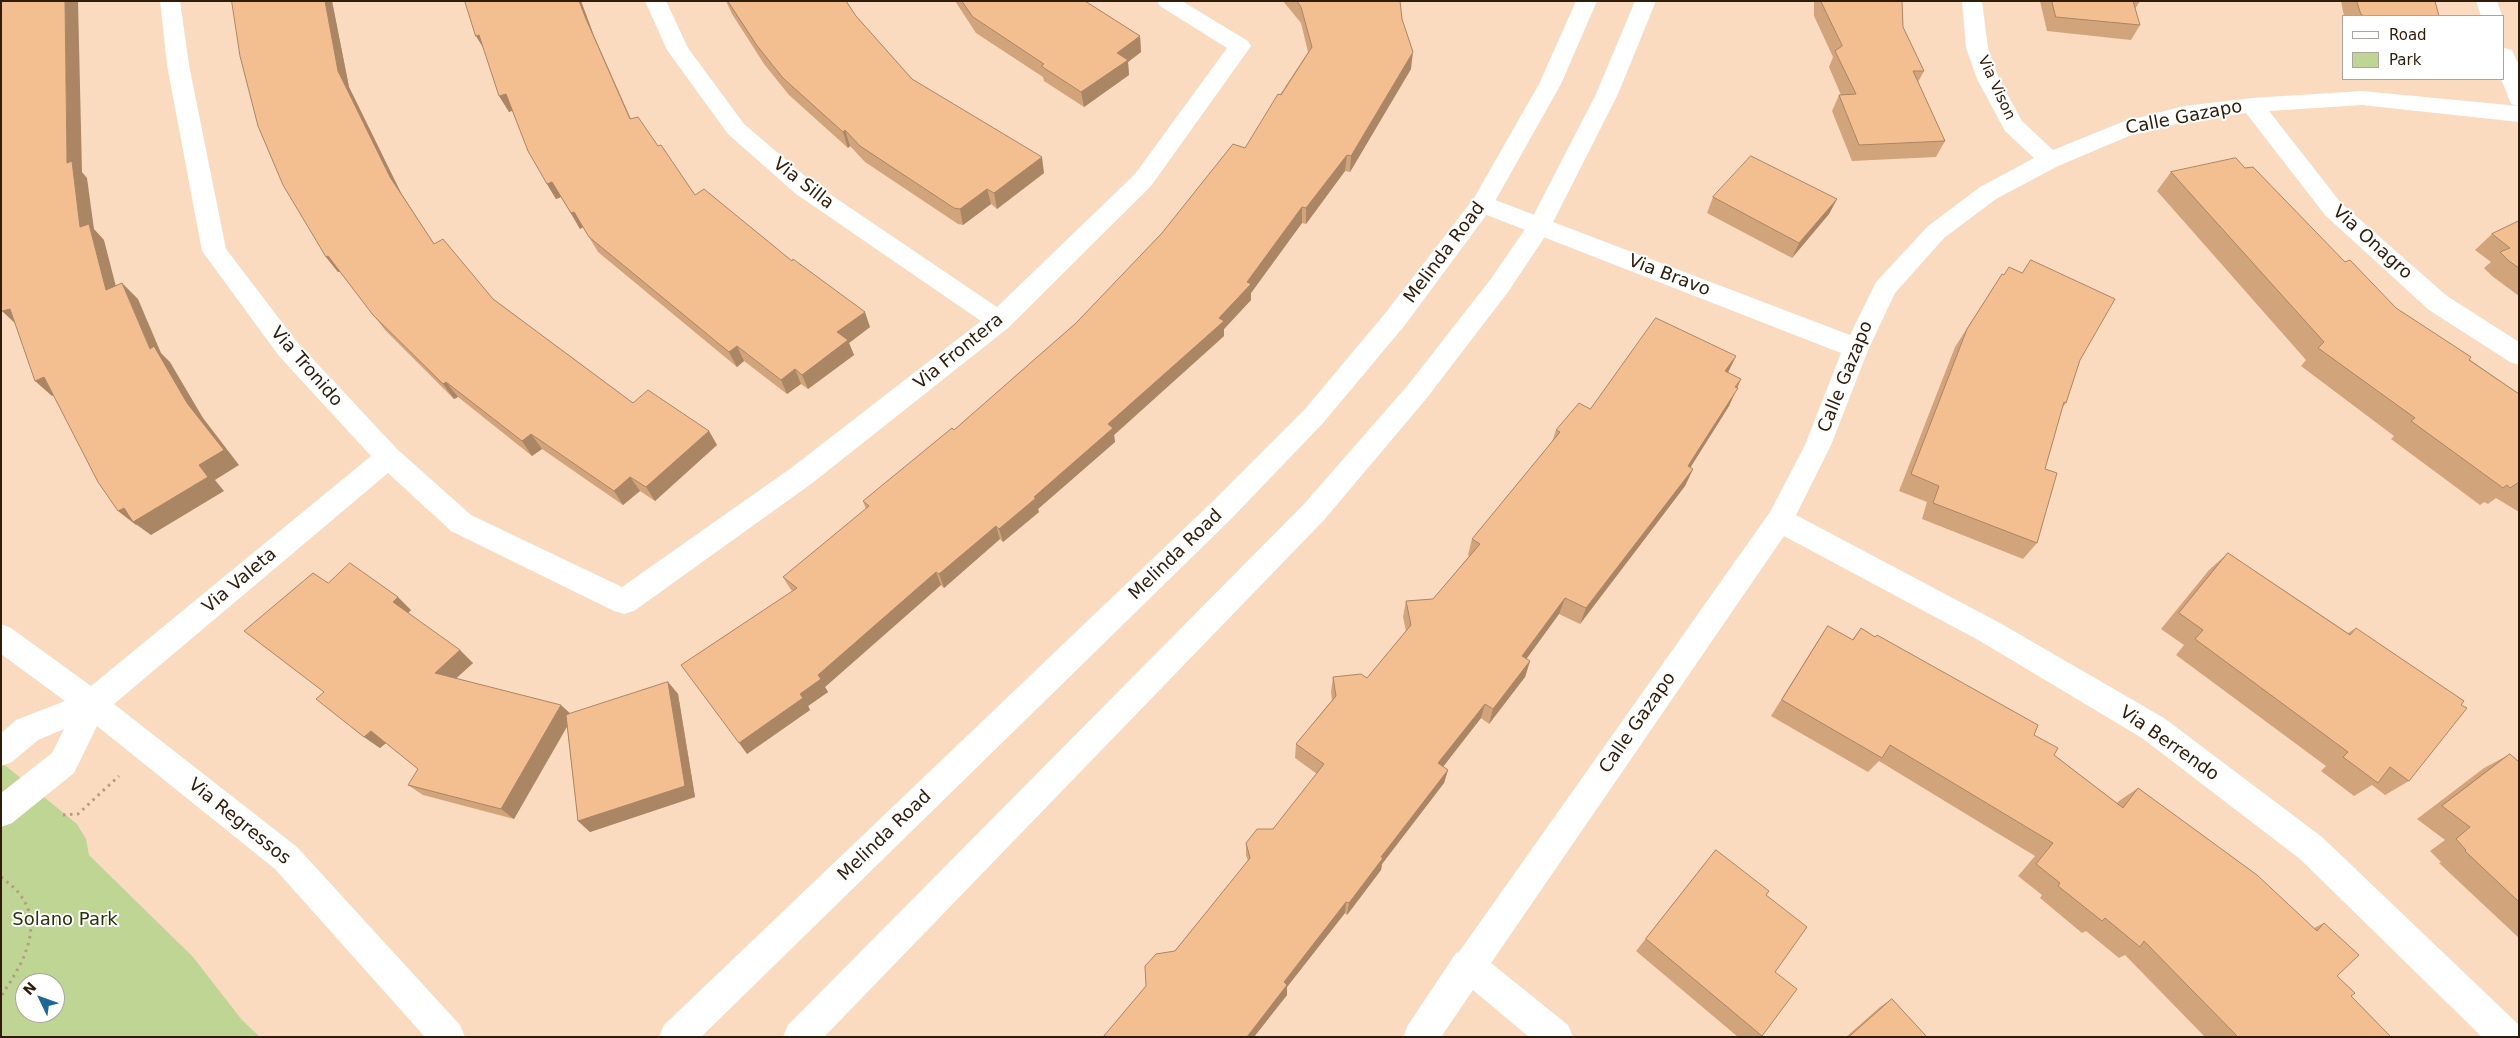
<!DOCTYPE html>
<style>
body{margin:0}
#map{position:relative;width:2520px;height:1038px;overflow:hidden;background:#fbdbbf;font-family:"DejaVu Sans",sans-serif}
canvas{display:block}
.frame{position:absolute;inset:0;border:2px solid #2f1c09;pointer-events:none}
.legend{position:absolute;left:2342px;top:15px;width:162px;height:65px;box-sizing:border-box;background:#fff;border:1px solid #aca49d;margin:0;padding:6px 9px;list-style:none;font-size:15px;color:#2f1c09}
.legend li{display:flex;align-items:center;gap:10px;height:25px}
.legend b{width:25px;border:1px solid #aca49d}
.north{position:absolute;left:15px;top:973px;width:50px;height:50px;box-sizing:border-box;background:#fff;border:1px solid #aca49d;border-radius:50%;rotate:312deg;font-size:14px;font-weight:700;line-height:20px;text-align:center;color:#2f1c09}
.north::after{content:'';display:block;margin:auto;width:18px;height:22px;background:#1b679a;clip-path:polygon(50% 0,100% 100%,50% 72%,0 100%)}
</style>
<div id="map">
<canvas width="2520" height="1038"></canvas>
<div class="frame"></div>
<ul class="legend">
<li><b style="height:6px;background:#fff"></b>Road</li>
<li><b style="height:14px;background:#bfd594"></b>Park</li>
</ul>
<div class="north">N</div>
</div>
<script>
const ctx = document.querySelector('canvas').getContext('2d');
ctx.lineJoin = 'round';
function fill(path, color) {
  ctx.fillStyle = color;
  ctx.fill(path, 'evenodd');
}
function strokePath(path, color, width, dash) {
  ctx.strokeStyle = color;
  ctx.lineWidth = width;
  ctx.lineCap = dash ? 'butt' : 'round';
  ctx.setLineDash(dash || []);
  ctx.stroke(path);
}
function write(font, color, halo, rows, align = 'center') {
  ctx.font = font + ' "DejaVu Sans",sans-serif';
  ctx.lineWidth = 4;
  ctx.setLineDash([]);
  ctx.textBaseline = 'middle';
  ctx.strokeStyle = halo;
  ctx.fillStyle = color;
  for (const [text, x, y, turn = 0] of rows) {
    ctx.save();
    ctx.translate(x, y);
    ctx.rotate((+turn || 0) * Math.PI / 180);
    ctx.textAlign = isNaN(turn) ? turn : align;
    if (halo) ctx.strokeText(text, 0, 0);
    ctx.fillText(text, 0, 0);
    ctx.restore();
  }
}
fill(new Path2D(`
 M1 762 77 824 86 839 89 855 193 957 242 1020 260 1037H1ZM25 983H55V1013H25Z`), '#bfd594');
strokePath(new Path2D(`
 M63 815 78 814 119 776
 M1 877C8 883 16 888 21 896 45 928 20 968 1 996`), '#b79b82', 3, [2.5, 4.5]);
fill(new Path2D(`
 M160 1H180L189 65 226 249 297 342 397 449 471 515 622 587 791 468 981 321 796 194 728 134 667 50 645 1H666L688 48 744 124 812 182 997 307 1135 174 1227 48 1160 6 1157 1H1182L1248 41 1251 46 1151 186 1008 328 811 484 634 611 624 614 614 611 451 531 388 473 114 704 297 847 460 1025 465 1037H425L275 869 97 726 74 773 12 823 1 827V793L52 753 64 729 38 740 12 762 1 766V733L16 720 65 701 1 654V624L11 628 91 686 371 456 279 356 202 251 167 65Z
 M1962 1H1982L1988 48 1999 79 2022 121 2053 150 2122 122 2184 106 2252 98 2362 91 2519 106V122L2362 105 2269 111 2341 203 2447 296 2519 342V365L2510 362 2429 310 2325 215 2246 113 2184 122 2129 136 2058 166 1996 199 1944 238 1895 293 1869 348 1831 445 1796 515 2000 623 2164 718 2322 837 2519 1025V1037H2482L2300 859 2142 738 1980 641 1784 536 1491 963 1568 1025 1573 1037H1529L1473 990 1441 1037H1403L1408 1025 1456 953 1459 952 1770 512 1805 445 1841 353 1474 210 1470 204 1474 198 1482 196 1490 198 1850 335 1876 282 1928 226 1980 187 2034 158 2005 131 1977 79 1966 48Z
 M2476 1H2497L2502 16H2481Z
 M2504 48 2512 50 2519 66V106L2511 104 2501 79H2504Z`), '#fff');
fill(new Path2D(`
 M1576 1H1597L1561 84 1490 210 1405 325 1323 423 1231 519 701 1037H659L664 1025 1211 503 1305 409 1387 311 1474 198 1539 84Z
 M1635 1H1656L1618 94 1548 232 1508 292 1426 399 1324 520 824 1037H783L788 1025 1304 504 1408 385 1490 280 1530 222 1596 94Z`), '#fff');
fill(new Path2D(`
 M232 1H332L349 87 401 193 434 244 493 299 633 403 709 431 717 445 655 501 640 491 623 505 542 449 532 456 458 397 454 399 385 330 340 272H338L326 257Z
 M465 1H581L594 36 631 119 658 146 695 195 870 327 849 343 854 355 808 389 801 384 787 394 744 361 737 367 598 252 583 227 580 229 561 197 556 199 547 184 512 110 509 112 484 49 476 36Z
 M726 1H846L856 16 912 79 1044 173 997 209 991 204 963 225 958 224 865 162 850 146 848 148 789 95 764 64 732 14Z
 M955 1H1085L1140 36 1141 52 1128 62 1129 75 1084 107 1044 81 1043 77 976 33Z
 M1283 1H1400L1402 19 1411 69 1350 172 1345 171 1306 224 1302 223 1251 293V300L1224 329V336L1114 435 1115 442 1038 509 1039 512 1003 542 1000 539 944 588 941 585 825 687 828 692 808 706 810 710 747 754 793 591 791 590 783 577 866 509 863 501 954 430 1076 323 1245 148 1308 52 1301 23Z
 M1814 1H1902L1903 27 1924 71 1918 82 1945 141 1936 157 1852 161 1832 111 1839 95H1841L1829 67 1833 57 1814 16Z
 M2040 1H2140L2135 9 2140 25 2131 40 2047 31Z
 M2341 1H2435L2439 16H2344Z
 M2245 168 2345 262 2396 308 2519 394V512L2496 498 2488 504 2484 502 2480 505 2391 439 2394 436 2301 366 2306 360 2157 191 2171 172Z
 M1713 197 1837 199 1829 214 1792 258 1707 213Z
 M2519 221V296L2492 276 2484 268 2491 262 2475 250 2492 234Z
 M2002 274 2080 360 2066 403 2062 408 2045 469 2037 543 2023 559 1922 519 1927 502 1899 491 1955 347Z
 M1736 356 1728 373 1741 379 1729 406 1690 468 1693 469 1685 486 1580 624 1559 614 1526 659 1530 661 1525 677 1489 724 1481 718 1443 767 1448 770 1444 783 1382 864 1381 870 1347 915 1345 913 1287 987V995L1254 1037H1103L1146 986 1248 861 1246 855V843L1273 829 1317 774 1295 758 1296 744 1332 700 1331 692 1333 677 1367 678 1406 631 1403 617 1406 601 1433 599 1469 556 1468 555 1472 539 1552 442 1556 430 1590 409Z
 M2228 553 2348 633 2356 628 2409 781 2385 795 2372 785 2354 796 2321 771 2326 766 2176 655 2184 645 2161 629 2209 570Z
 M328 583 411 610 408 613 473 663 456 678 570 714 668 682 678 694 695 797 590 832 578 821 567 727 514 819 423 795 408 785 418 769 386 743 380 748 364 737 324 692Z
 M1828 626 1852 640 1861 628 2034 735 2054 755 2117 803 2119 801 2138 788 2314 928 2324 923 2337 976 2351 996 2391 1037H2205L2125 955 2119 958 2086 931 2082 933 2040 898 2042 895 2018 876 2035 856 1879 761 1868 772 1771 716 1817 642Z
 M2510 754 2519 762V938L2439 863 2441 862 2430 851 2445 840 2417 819 2484 768Z
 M1716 850 1766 895 1775 972 1762 1037H1738L1636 951Z
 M1892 999 1927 1037H1846L1880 1007Z`), '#d1a47c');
fill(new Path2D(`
 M65 1H78L82 172 87 178 94 229 104 240 121 306 106 290 80 227 67 163Z
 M325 1H332L349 87 401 193 444 260 390 177 338 71Z
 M579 1H581L594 36 638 135 586 19Z
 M479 35 486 52 476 36Z
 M1140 36 1141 52 1128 62 1129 75 1084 107 1081 92 1117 53Z
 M1413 52 1411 69 1350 172 1351 156Z
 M506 94 515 110 509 112 499 96Z
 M845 130 850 146 848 148 843 132Z
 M1347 155 1345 171 1306 224V208Z
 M1042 157 1044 173 997 209 994 193Z
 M552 182 561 197 556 199 547 184Z
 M987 189 991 204 963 225 960 209Z
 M1837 199 1829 214 1792 258 1799 243Z
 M1302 207V223L1251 293V300L1224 329V336L1114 435 1115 442 1038 509 1039 512 1003 542 999 529 1034 497 1108 424 1219 318 1247 282Z
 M574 212 583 227 580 229 571 213Z
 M328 256 341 271 338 272 326 257Z
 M122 283 138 299 161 353 170 362 203 418 239 465 215 480 224 491 151 535 137 525H136L118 511 199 465 187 403 150 349Z
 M10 309 19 327 2 311Z
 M865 312 870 327 849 343 854 355 808 389 802 375 837 332Z
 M737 346 744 361 737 367 729 352Z
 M1736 356 1727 374 1725 371Z
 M795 369 801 384 787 394 781 380Z
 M44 377 61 392 52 396 35 381Z
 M1741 379 1729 406 1680 484 1688 466Z
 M446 382 458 397 454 399 443 384Z
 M709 431 717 445 655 501 646 487Z
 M531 434 542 449 532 456 522 441Z
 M1693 469 1685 486 1580 624 1586 608Z
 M630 477 640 491 623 505 614 491Z
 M996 526 1000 539 944 588 939 574Z
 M936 572 941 585 825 687 828 692 808 706 810 710 747 754 739 743 800 694 818 675Z
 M398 597 411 610 406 615 393 602Z
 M1565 598 1559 614 1517 672 1522 656Z
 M460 650 473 663 449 685 435 673Z
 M1530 661 1525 677 1489 724 1493 709Z
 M668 682 678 694 695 797 590 832 578 821Z
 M1485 704 1481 718 1435 777 1438 763Z
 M561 705 573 716 514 819 501 809Z
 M371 731 386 743 380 748 364 737Z
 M1448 770 1444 783 1382 864 1381 870 1347 915 1349 903 1381 857Z
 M1346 902 1345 913 1287 987V995L1254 1037H1247L1284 982Z`), '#aa8665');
const building = new Path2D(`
 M1 1H65L67 163 72 161 80 227 89 224 106 290 122 283 150 349 154 346 187 403 224 450 199 465 208 477 133 522 124 508 118 511 98 482 44 377 35 381 10 309 2 311 1 308Z
 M232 1H325L338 71 390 177 434 244 443 239 493 299 633 403 648 390 709 431 646 487 630 477 614 491 531 434 522 441 446 382 443 384 373 315 328 256 326 257 283 185 258 126 240 56Z
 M465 1H579L586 19 630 119 638 117 658 146 661 145 695 195 704 189 792 261 793 259 865 312 837 332 848 340 802 375 795 369 781 380 737 346 729 352 589 237 574 212 571 213 552 182 547 184 528 151 506 94 499 96 479 35 476 36Z
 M728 1H846L856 16 912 79 1042 157 994 193 987 189 960 209 954 208 860 146 845 130 843 132 783 78 758 47Z
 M962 1H1085L1140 36 1117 53 1128 60 1081 92 1041 66 1044 64 973 17Z
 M1297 1H1400L1402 19 1413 52 1351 156 1347 155 1306 208 1302 207 1247 282 1251 284 1219 318 1224 321 1108 424 1113 428 1034 497 1036 498 999 529 996 526 939 574 936 572 818 675 821 679 800 694 803 698 739 743 681 665 797 588 783 577 869 506 863 501 952 428 954 430 1076 323 1162 233 1233 144 1245 148 1278 94 1281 95 1312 47 1301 7Z
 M1821 1H1902L1903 27 1924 71H1913L1945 141 1859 145 1839 95 1856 94 1835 51 1842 46Z
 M2052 1H2133L2140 25 2056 17Z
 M2357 1H2435L2439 16H2364L2361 14Z
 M1751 156 1837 199 1799 243 1713 197Z
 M2236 158 2245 168 2253 167 2345 262 2350 260 2396 308 2471 357 2469 360 2519 394V482L2510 488 2507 485 2503 488 2411 421 2415 418 2318 348 2324 342 2171 172Z
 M2519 221V268L2509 261 2500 252 2510 248 2492 234Z
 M2031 260 2115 299 2080 360 2066 403 2064 402 2045 469 2057 473 2037 543 1933 503 1939 486 1911 474 1967 329 2002 274 2004 275 2009 267 2022 273Z
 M1656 318 1736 356 1725 371 1741 379 1735 387 1738 388 1688 466 1693 469 1586 608 1565 598 1522 656 1530 661 1493 709 1485 704 1438 763 1448 770 1381 857 1383 858 1349 903 1346 902 1284 982 1287 985 1247 1037H1103L1146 986 1145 966 1156 954 1175 951 1250 858 1246 843 1257 829H1273L1324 764 1296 744 1336 696 1333 677 1361 674 1367 678 1411 625 1406 601 1433 599 1480 544 1472 539 1560 432 1556 430 1579 403 1590 409Z
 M2228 553 2350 635 2356 628 2464 701 2461 705 2467 708 2409 781 2390 767 2378 783 2343 757 2348 752 2195 639 2203 630 2179 613Z
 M350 563 398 597 393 602 460 650 435 673 561 705 501 809 408 785 418 769 371 731 364 737 316 699 324 692 244 631 313 573 328 583Z
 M1828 626 1853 640 1861 628 1875 637 1877 635 2038 725 2034 735 2058 748 2054 755 2123 808 2138 788 2257 875 2317 931 2324 923 2359 955 2337 976 2355 993 2351 996 2391 1037H2238L2144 941 2140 947 2105 918 2102 921 2058 886 2060 883 2036 864 2053 843 1890 745 1882 758 1782 700Z
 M668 682 685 786 578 821 566 715Z
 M2510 754 2519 762V902L2465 851 2466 850 2456 839 2470 827 2442 806Z
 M1716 850 1769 891 1766 895 1807 927 1775 972 1797 989 1762 1036 1646 939Z
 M1892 999 1927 1037H1849Z`);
fill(building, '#f3bf90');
strokePath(building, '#aa8665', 1);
write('15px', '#2f1c09', '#fff', [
 ["Via Vison",1996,88,65]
]);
write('18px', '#2f1c09', '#fff', [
 ["Calle Gazapo",2184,118,-11],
 ["Via Silla",803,184,38],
 ["Via Onagro",2372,243,42],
 ["Melinda Road",1445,253,-53],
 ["Via Bravo",1669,276,21],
 ["Via Frontera",959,352,-39],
 ["Via Tronido",306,367,49],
 ["Calle Gazapo",1846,377,-68],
 ["Melinda Road",1176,555,-44],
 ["Via Valeta",240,581,-40],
 ["Calle Gazapo",1638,723,-55],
 ["Via Berrendo",2169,744,35],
 ["Via Regressos",239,822,39],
 ["Melinda Road",885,836,-44]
]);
write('18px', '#283307', '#fff', [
 ["Solano Park",65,920]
]);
</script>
